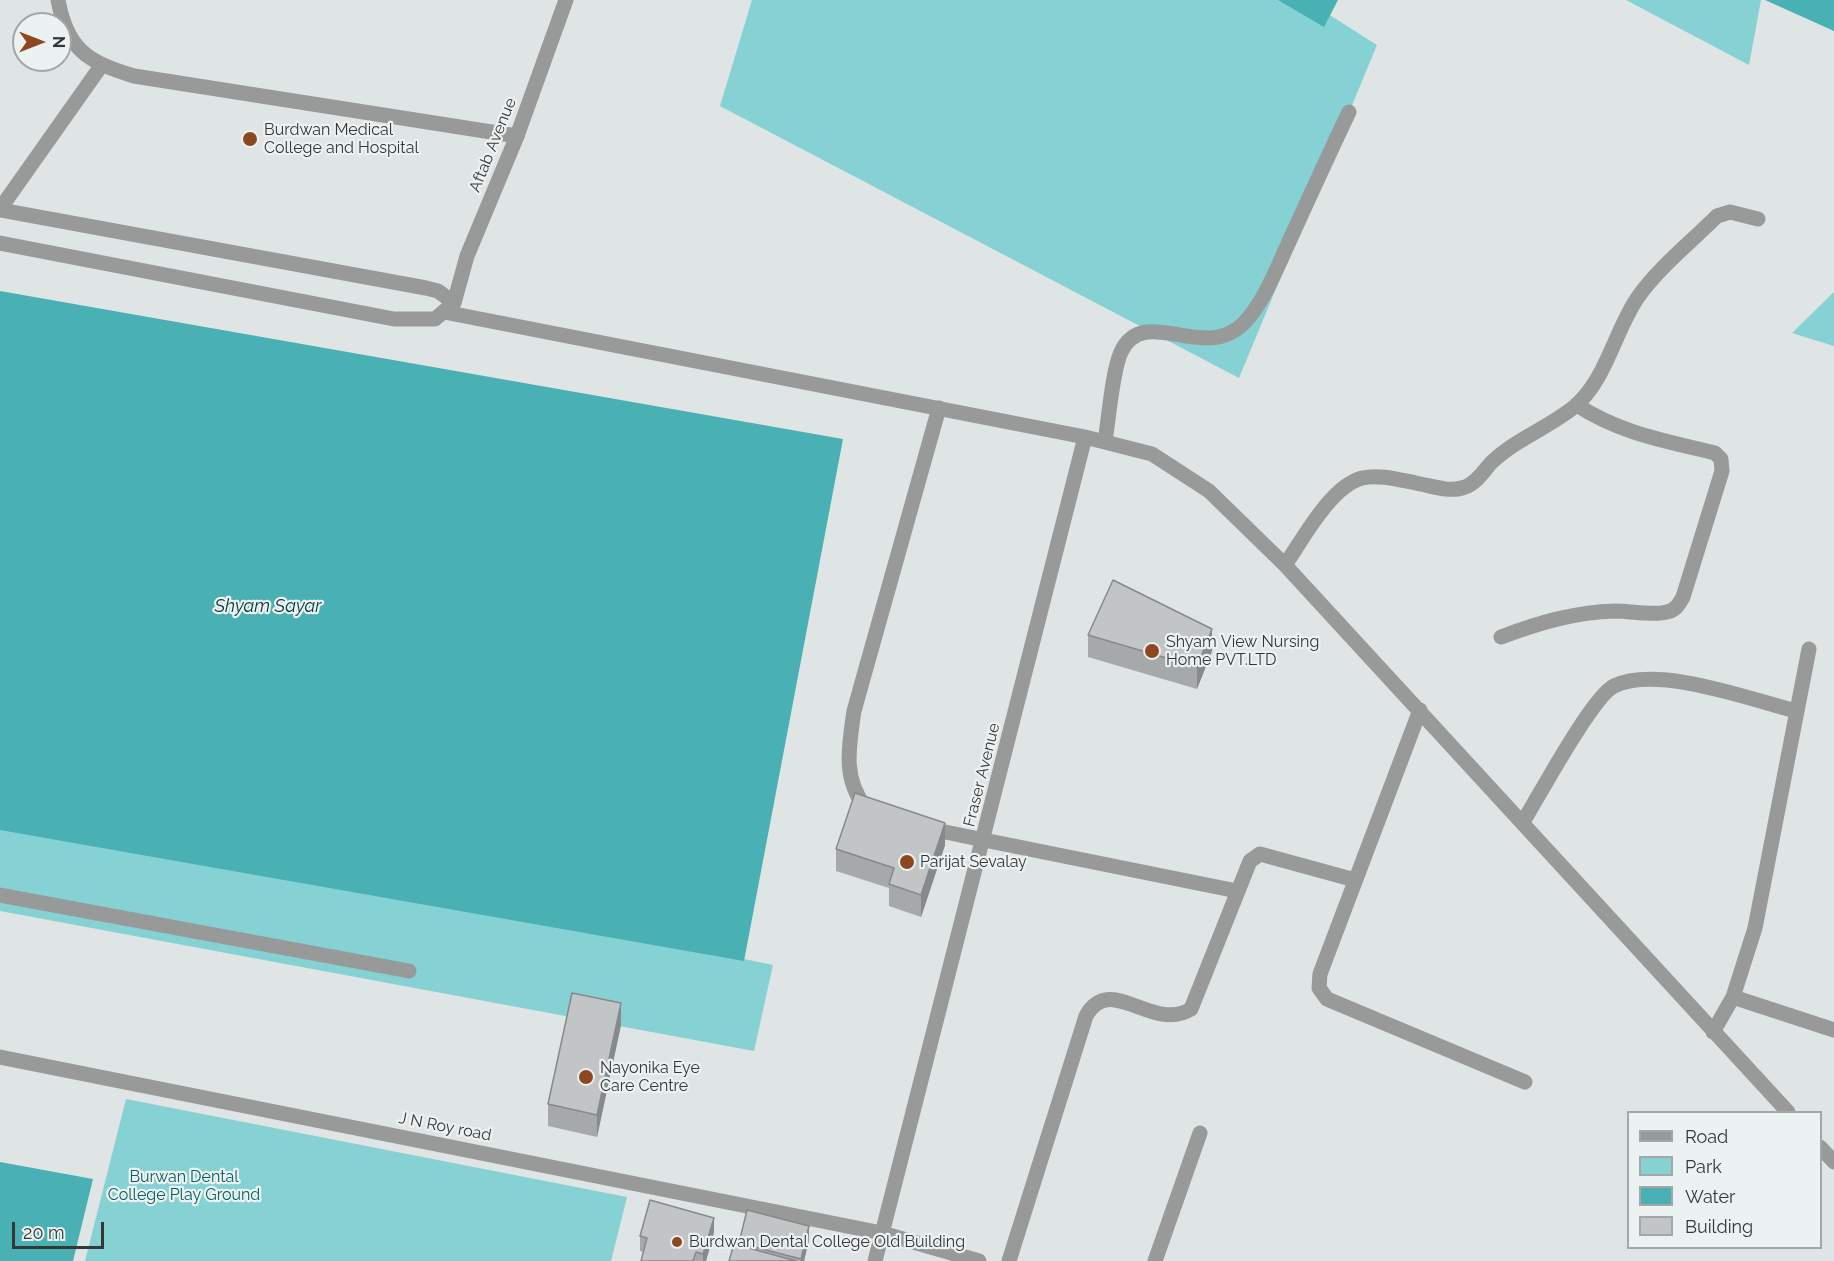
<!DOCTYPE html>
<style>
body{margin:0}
#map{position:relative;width:1834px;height:1261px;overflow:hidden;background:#dfe4e4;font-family:Raleway,sans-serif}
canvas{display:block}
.legend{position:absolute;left:1627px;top:1111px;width:195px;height:138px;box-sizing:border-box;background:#ecf1f1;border:2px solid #a3a7a7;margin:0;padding:8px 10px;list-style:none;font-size:18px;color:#353737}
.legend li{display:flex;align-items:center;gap:12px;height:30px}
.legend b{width:30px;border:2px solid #a3a7a7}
.north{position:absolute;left:12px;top:12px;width:60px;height:60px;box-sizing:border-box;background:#ecf1f1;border:2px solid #a3a7a7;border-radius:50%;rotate:90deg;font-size:16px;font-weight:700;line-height:24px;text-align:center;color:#353737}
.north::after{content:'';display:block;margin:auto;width:21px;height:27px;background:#8e4820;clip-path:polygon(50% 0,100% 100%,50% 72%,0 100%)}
.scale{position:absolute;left:12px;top:1222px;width:92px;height:27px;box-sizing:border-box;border:3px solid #353737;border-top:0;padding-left:8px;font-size:18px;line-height:21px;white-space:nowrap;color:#353737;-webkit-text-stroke:4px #ecf1f1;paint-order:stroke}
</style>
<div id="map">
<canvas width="1834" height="1261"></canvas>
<ul class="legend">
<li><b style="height:8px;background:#989999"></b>Road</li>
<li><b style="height:16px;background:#86d1d3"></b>Park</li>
<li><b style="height:16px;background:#49b1b3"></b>Water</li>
<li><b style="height:16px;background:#c1c5c5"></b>Building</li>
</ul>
<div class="north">N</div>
<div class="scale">20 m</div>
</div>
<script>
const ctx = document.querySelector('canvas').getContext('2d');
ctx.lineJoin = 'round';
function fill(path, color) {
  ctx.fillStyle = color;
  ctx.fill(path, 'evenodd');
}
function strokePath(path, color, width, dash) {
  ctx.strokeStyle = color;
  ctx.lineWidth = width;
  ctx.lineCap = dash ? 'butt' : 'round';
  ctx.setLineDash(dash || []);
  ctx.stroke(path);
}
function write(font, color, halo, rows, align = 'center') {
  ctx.font = font + ' Raleway,sans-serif';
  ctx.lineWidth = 4.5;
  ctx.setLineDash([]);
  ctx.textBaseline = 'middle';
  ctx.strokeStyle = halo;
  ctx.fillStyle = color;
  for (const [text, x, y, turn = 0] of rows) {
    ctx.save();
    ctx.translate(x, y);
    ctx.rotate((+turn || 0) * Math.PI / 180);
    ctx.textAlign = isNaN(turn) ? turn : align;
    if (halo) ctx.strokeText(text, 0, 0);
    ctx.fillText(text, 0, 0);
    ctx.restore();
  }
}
fill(new Path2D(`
 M752 0H1306L1377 45 1239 378 720 106Z
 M1626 0H1761L1749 65Z
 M1834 292V346L1792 333Z
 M0 805 773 965 754 1051 0 911Z
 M126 1099 627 1197 611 1261H85Z`), '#86d1d3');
fill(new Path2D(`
 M1278 0H1338L1324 27Z
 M1765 0H1834V31Z
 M0 291 843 439 744 961 0 830Z
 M0 1162 93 1179 73 1261H0Z`), '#49b1b3');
strokePath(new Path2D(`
 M58 0C67 50 88 62 134 76L517 136
 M0 209 101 66
 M1105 441C1109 418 1112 372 1121 352 1144 303 1203 363 1243 324 1263 304 1276 270 1288 244 1308 200 1328 156 1349 112
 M866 808C842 779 849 746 854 711L939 408
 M926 828 984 840
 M0 895 409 971`), '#989999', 15);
strokePath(new Path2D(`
 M0 210 426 288 438 291 454 303 435 319H394L0 243
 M454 303 467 256 517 136 566 0
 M444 312 1085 437 1152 454 1209 491 1285 565 1788 1112
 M1285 565C1303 539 1331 486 1362 478 1379 474 1400 480 1416 483 1432 486 1450 493 1465 487 1477 483 1484 470 1492 462 1516 439 1548 428 1574 407 1606 381 1615 330 1638 297 1659 267 1691 242 1717 216L1730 212 1758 219
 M1501 637C1538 623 1575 612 1615 611 1632 611 1650 616 1667 612 1676 610 1679 604 1683 597L1722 471 1721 459 1715 453C1666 441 1619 433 1577 405
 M1420 710 1320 974 1319 988 1327 999 1525 1082
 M1523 822C1539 796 1592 697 1614 686 1658 665 1749 699 1796 711
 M984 840 1237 891
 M1733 997 1834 1030
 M1713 1032 1733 997 1755 928 1809 649
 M0 1057 882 1233 979 1261
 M1820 1147 1834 1162
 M875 1261 1085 437
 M1009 1261 1086 1016C1110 972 1153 1033 1191 1009L1250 861 1260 854 1355 880
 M1155 1261 1200 1133`), '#989999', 15);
fill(new Path2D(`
 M1088 635 1212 651 1197 689 1088 657Z
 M945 845 921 917 889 906V888L836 871V849Z
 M621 1025 597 1137 548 1126V1104Z
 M714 1232 706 1261H641L643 1252 640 1251V1236Z
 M809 1240 804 1261H729L739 1246V1243Z`), '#a6a9a9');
fill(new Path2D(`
 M1212 629V651L1197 689V667Z
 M945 823V845L921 917V895Z
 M621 1003V1025L597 1137V1115Z
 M714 1218V1232L706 1261H703V1254Z
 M809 1226V1240L804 1261H801Z`), '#878a8a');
const building = new Path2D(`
 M1113 580 1212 629 1197 667 1088 635Z
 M855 793 945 823 921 895 889 884 894 868 836 849Z
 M572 993 621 1003 597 1115 548 1104Z
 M650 1200 714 1218 703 1254 696 1252 693 1261H641L647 1238 640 1236Z
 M747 1210 809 1226 801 1259 739 1243Z
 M734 1244 796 1261H729Z`);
fill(building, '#c1c5c5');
strokePath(building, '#878a8a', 1.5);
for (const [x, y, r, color] of [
 [250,139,8,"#8e4820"],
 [1152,651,8,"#8e4820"],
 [907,862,8,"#8e4820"],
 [586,1077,8,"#8e4820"],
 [677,1242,6,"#8e4820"]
]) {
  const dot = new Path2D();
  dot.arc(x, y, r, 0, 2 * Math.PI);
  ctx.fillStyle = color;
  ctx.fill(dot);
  strokePath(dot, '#ecf1f1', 2);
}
write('16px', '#353737', '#ecf1f1', [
 ["Burdwan Medical",264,130],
 ["College and Hospital",264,148],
 ["Shyam View Nursing",1166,642],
 ["Home PVT.LTD",1166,660],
 ["Parijat Sevalay",920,862],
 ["Nayonika Eye",600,1068],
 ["Care Centre",600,1086],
 ["Burdwan Dental College Old Building",689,1242]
], 'left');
write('16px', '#353737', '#ecf1f1', [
 ["Aftab Avenue",493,145,-68],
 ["Fraser Avenue",982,775,-76],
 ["J N Roy road",445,1127,11]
]);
write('16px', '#056163', '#ecf1f1', [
 ["Burwan Dental",184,1177],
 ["College Play Ground",184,1195]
]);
write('italic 18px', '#043739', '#ecf1f1', [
 ["Shyam Sayar",268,607]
]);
</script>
